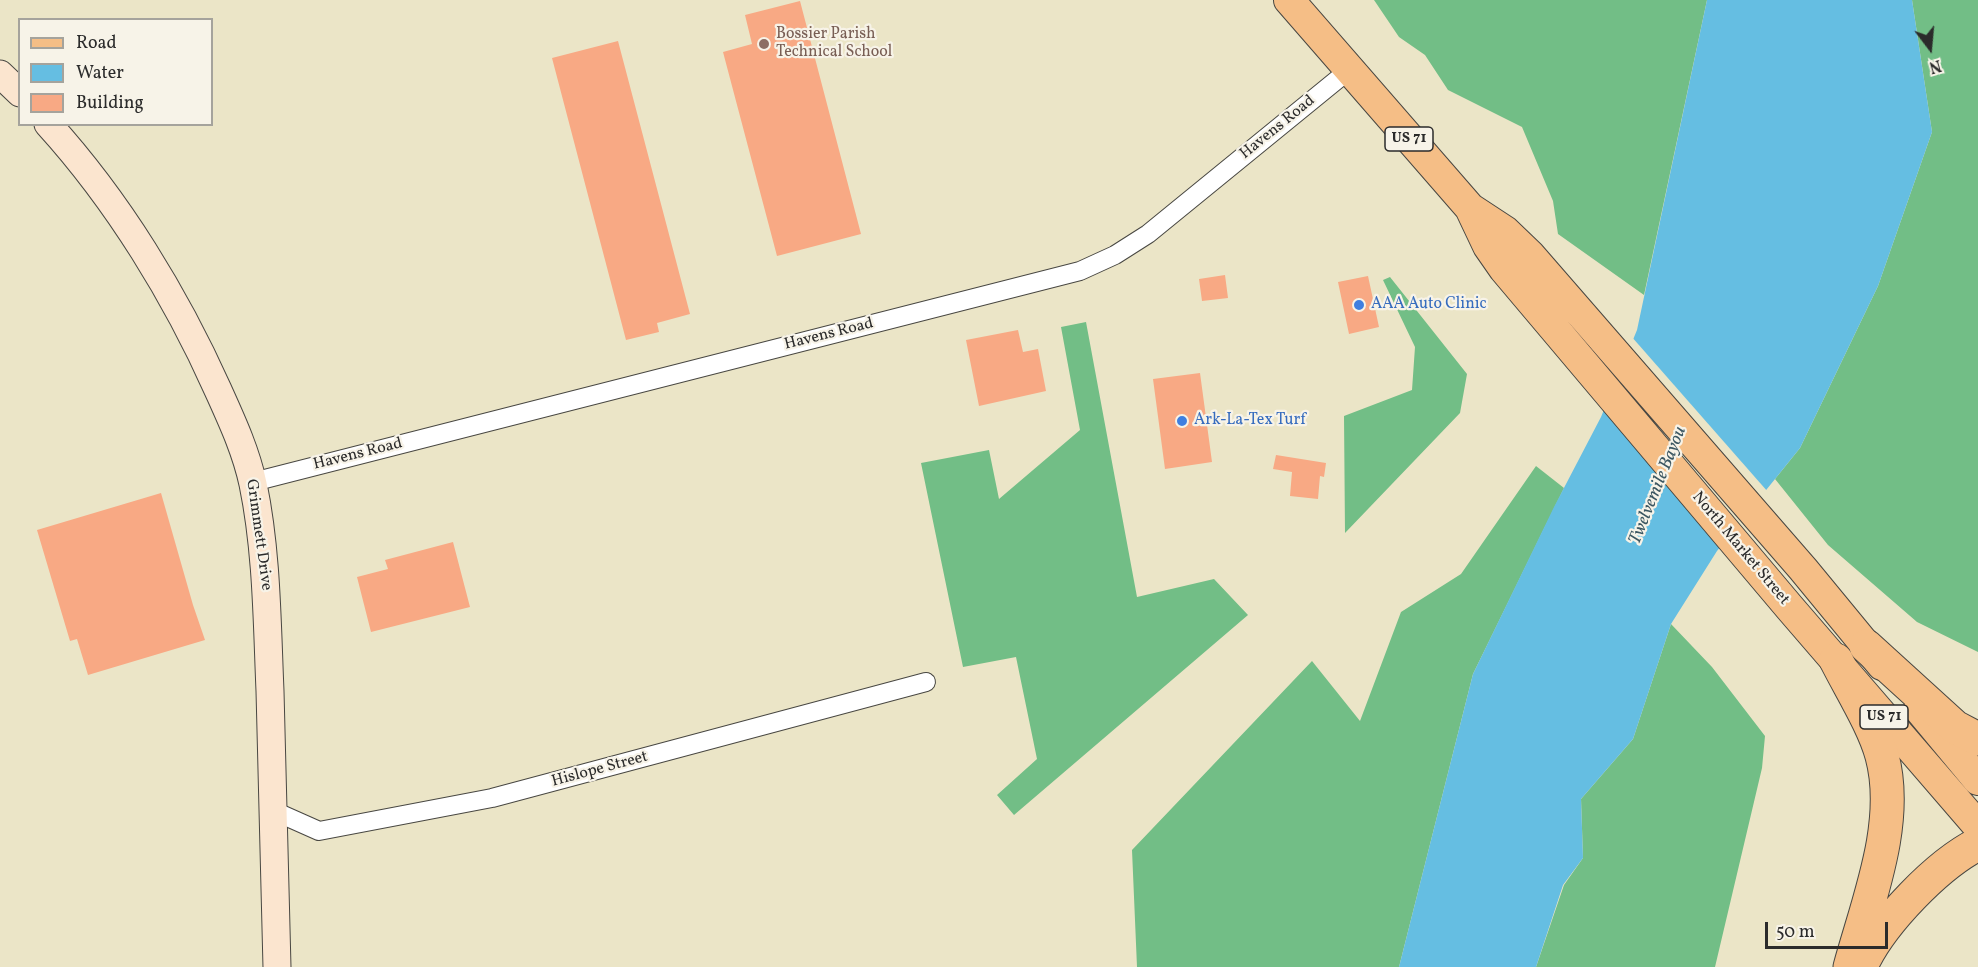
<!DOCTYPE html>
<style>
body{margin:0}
#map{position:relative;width:1978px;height:967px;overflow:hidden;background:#ebe5c7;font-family:Vollkorn,serif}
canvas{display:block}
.legend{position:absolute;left:18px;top:18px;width:195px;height:108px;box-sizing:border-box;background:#f7f3e8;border:2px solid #a5a39c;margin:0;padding:8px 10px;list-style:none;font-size:18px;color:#2b2b2b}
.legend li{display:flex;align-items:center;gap:12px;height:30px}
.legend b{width:30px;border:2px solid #a5a39c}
.north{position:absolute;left:1900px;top:18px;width:60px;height:60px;-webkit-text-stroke:4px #f7f3e8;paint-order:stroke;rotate:164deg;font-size:16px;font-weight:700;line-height:24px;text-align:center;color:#2b2b2b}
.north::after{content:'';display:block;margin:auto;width:21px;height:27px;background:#2b2b2b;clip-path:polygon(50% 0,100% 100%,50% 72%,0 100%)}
.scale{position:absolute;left:1765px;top:922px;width:123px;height:27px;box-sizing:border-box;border:3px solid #2b2b2b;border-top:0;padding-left:8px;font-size:18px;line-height:21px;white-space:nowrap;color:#2b2b2b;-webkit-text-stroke:4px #f7f3e8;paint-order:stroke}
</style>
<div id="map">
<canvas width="1978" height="967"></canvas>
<ul class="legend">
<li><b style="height:8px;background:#f5be86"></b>Road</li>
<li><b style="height:16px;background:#65bee2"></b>Water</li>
<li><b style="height:16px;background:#f8a984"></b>Building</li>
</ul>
<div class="north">N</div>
<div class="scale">50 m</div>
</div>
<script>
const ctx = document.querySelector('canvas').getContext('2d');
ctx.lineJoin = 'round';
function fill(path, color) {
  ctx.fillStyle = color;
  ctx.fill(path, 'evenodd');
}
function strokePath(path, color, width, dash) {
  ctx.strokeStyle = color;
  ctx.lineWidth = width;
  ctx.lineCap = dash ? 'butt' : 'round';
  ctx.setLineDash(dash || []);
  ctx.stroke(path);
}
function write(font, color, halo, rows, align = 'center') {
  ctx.font = font + ' Vollkorn,serif';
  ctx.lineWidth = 4.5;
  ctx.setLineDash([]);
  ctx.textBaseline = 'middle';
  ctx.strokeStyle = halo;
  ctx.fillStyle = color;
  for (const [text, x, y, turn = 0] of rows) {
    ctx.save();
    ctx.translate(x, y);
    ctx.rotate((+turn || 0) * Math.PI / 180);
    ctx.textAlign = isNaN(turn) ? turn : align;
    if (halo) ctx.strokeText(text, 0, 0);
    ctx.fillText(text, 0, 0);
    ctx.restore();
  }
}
fill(new Path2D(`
 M1374 0H1707L1644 295 1558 234 1553 201 1522 127 1448 90 1425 55 1399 37Z
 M1912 0H1978V652L1917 622 1828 545 1775 479 1800 448 1878 286 1932 132Z
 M1390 277 1467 374 1460 413 1345 533 1344 416 1412 390 1415 347 1383 280Z
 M1086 322 1137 597 1214 579 1248 615 1014 815 997 795 1037 759 1016 657 963 667 921 463 989 450 999 499 1080 430 1061 327Z
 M1536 466 1564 488 1473 674 1399 967H1137L1132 850 1312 661 1360 721 1401 612 1461 574Z
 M1671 624 1712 667 1765 736 1762 768 1715 967H1536L1564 885 1583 858 1581 799 1633 739Z`), '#72be86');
fill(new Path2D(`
 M1707 0H1912L1932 132 1878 286 1800 448 1717 551 1671 624 1633 739 1581 799 1583 858 1563 885 1536 967H1399L1473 674 1554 507 1601 417 1637 330Z`), '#65bee2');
fill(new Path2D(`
 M1631 336 1768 492 1722 550 1602 408Z`), '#ebe5c7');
fill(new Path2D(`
 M800 1 861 234 777 256 723 52 752 44 745 15Z
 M618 41 690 314 657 323 659 332 626 340 552 58Z
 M1225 275 1228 298 1202 301 1199 279Z
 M1368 276 1379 327 1349 334 1338 282Z
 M1018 330 1023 352 1038 349 1046 391 979 406 966 340Z
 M1200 373 1212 462 1165 469 1153 379Z
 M1276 455 1326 463 1324 477 1320 476 1318 499 1290 496 1292 472 1273 469Z
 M161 493 193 605 205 640 88 675 77 639 70 641 37 530Z
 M453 542 470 607 371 632 357 577 388 569 385 560Z`), '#f8a984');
const street = new Path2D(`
 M253 482 1080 271 1115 255 1148 234 1349 70
 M274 811 319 831 492 798 926 682`);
const secondary = new Path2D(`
 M0 74 20 93
 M48 124C118 201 176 296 218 390 232 421 246 451 253 484 267 552 267 622 270 691 273 783 275 875 277 967`);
const primary = new Path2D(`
 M1289 0 1470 208 1505 231 1530 255 1803 569 1882 665
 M1470 208 1488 246 1504 269 1790 608 1978 826
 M1919 709 1978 780`);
const highway = new Path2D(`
 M1866 646 1955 727 1978 739
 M1836 660C1850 688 1874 726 1882 756 1900 823 1868 901 1850 967
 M1862 964C1882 922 1937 865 1978 844`);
strokePath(street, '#484742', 20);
strokePath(secondary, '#484742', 29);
strokePath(primary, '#484742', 32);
strokePath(highway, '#484742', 35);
strokePath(street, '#fff', 18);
strokePath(secondary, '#fbe5cf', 27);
strokePath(primary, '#f5be86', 30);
strokePath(highway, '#f5be86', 33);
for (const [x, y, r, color] of [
 [764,44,6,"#8d6e63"],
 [1359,305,6,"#3f7fe0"],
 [1182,421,6,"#3f7fe0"]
]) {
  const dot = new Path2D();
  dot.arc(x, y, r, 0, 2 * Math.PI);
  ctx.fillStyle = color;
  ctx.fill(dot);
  strokePath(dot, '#f7f3e8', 2);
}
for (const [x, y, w] of [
 [1409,139,48],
 [1884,717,48]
]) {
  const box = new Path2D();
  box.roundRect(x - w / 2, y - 12, w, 24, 4.5);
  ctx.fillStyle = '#f7f3e8';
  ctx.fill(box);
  strokePath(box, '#2b2b2b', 1.5);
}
write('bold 15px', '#2b2b2b', null, [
 ["US 71",1409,139],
 ["US 71",1884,717]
]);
write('16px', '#785e54', '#f7f3e8', [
 ["Bossier Parish",776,35],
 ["Technical School",776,53]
], 'left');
write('16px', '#2b2b2b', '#f7f3e8', [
 ["Havens Road",1278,128,-39],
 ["Havens Road",829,335,-14],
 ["Havens Road",358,455,-14],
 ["Grimmett Drive",258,535,82],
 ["North Market Street",1740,549,50],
 ["Hislope Street",600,770,-15]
]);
write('16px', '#366cbe', '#f7f3e8', [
 ["AAA Auto Clinic",1371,305],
 ["Ark-La-Tex Turf",1194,421]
], 'left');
write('italic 18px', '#3c5762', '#f7f3e8', [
 ["Twelvemile Bayou",1659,486,-68]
]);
</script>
